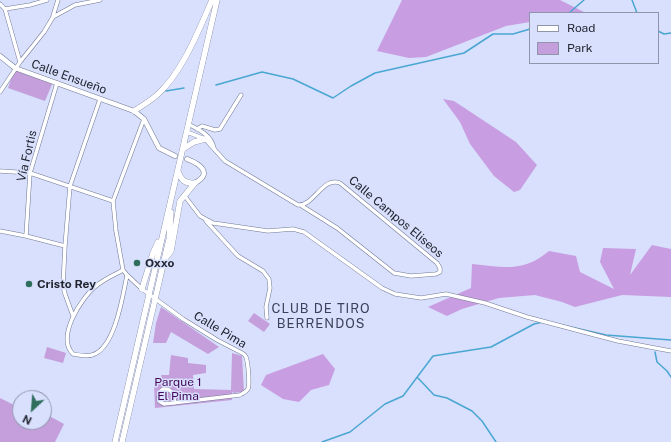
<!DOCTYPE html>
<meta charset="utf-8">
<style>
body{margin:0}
#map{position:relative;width:671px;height:442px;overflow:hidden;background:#d8e0fd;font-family:"Public Sans",sans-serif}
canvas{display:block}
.legend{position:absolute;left:529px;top:12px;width:130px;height:52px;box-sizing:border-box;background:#d8e0fd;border:1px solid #8f95ab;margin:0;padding:5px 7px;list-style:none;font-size:12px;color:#222530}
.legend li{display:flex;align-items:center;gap:8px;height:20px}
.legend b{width:20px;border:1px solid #8f95ab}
.north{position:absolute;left:12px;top:390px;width:40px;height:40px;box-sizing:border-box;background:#d8e0fd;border:1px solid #8f95ab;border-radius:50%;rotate:206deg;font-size:11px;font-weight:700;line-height:16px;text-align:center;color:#222530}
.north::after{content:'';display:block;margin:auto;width:14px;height:18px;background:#2f6e5c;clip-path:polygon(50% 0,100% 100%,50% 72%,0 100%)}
</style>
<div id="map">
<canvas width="671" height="442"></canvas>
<ul class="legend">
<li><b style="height:5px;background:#fff"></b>Road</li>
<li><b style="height:11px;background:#c49fdb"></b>Park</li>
</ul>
<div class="north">N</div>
</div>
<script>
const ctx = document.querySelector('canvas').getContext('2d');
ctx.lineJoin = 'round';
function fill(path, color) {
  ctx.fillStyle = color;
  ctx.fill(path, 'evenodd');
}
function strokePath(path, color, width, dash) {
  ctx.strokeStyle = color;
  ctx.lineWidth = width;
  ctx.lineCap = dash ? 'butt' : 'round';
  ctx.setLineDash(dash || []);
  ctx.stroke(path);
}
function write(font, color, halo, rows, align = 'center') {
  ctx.font = font + ' "Public Sans",sans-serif';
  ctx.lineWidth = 3;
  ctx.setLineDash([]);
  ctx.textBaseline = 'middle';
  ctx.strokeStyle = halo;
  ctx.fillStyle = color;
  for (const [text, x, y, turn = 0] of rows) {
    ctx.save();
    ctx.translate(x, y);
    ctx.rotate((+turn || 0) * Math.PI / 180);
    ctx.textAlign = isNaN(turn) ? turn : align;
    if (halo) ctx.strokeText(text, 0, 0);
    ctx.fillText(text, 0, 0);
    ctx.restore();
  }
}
fill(new Path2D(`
 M15 68 53 82 45 101 8 88Z
 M161 307 219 347 208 354 171 332 166 343H153L156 323Z
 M254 313 270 324 264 332 248 321Z
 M47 347 66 353 63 363 44 358Z
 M232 353 242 356 244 392 233 393 232 391V400L155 408 154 384 163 383 161 375H169L171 355 188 358V363L206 365V373L193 375 194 389 231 390Z
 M0 398 20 408V422H44V413L64 424 55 442H0Z`), '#c49fdb');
fill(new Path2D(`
 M402 0H560L586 13H530V22L506 26 426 57 409 58 377 51Z
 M443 99 454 101 516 142 537 165 520 190 514 192 494 176 470 144 460 122Z
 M652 245 671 249V297L622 295 575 307 562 302 535 295 499 298 462 309 447 316 428 307 471 288 472 264C503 267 523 273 549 251L576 256 580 272 614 289 600 262 603 248 636 249 630 275Z
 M323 354 335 369 329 385 311 390 299 402 283 399 261 385 266 375Z`), '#c89de2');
strokePath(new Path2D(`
 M632 0 637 13
 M569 13 584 0
 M658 31 664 34 671 33
 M216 85 262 72 293 79 333 98 351 86 375 73 464 53 493 34H513L530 29
 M166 91 184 88
 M562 325 606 335 671 340
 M655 352 657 362 667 371 671 377
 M418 378 434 395 447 398 472 411 482 421 496 442
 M322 442 350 432 385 404 403 396 433 356 491 347 534 324 543 322`), '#4aa6d2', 1.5);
const minor = new Path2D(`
 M0 4 5 9 20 62
 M5 9 30 5 47 0
 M53 16 58 0
 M0 92 20 62 44 32 53 17 75 5 100 0
 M144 119 113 201 116 231 123 270 127 275 142 289 183 319 217 340 242 353C244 354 245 355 246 357 248 362 250 384 248 389 246 392 243 393 240 395L164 404 159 401C158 395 159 392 163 389 173 388 173 395 175 403
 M188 124C200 130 211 135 214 148
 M197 129 202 126 215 130 220 129 241 95
 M187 132 205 139 225 161 298 205C314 206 323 176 340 183L437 263 440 268V272L436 274 411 276 394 273 337 228 302 206
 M0 171 30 173 113 201
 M184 195 200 216 213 223 268 231 293 229 304 232 382 288 395 294 421 298 446 294 485 303 527 317 595 335 618 341 671 351
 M206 221 238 256 263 271 269 279 270 288 266 307 267 318
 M0 231 26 236 65 246
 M26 236 30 173 57 83
 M123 270C114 275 104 279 96 286 81 298 56 337 73 354 79 355 86 357 92 355 115 349 123 295 127 275
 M73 316 65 294 63 286 65 246 70 186 100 99`);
const tertiary = new Path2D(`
 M0 56 15 68 134 111 144 119 159 148 175 156
 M187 159C200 164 213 173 195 183`);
const primary = new Path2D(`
 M134 111C142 106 150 101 157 95 182 73 199 30 212 0
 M183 149 194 142 205 139
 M178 171C181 180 185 184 195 183
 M164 260 171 251 180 201 195 183
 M142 289 153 253 158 242
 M115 442 217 0
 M122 442 169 239 171 212`);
strokePath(minor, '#727993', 4.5);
strokePath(tertiary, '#727993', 5.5);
strokePath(primary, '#727993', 6);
strokePath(minor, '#fff', 3.5);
strokePath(tertiary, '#fff', 4.5);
strokePath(primary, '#fff', 5.5);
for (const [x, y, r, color] of [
 [137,263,4,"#2f6e5c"],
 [29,284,4,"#2f6e5c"]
]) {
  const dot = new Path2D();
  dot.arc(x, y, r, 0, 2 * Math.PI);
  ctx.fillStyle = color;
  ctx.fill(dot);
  strokePath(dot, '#d8e0fd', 1.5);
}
write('12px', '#222530', '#d8e0fd', [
 ["Calle Ensueño",69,77,20],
 ["Vía Fortis",27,156,-77],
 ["Calle Campos Eliseos",396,217,40],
 ["Calle Pima",220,330,31]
]);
write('bold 12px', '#222530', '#d8e0fd', [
 ["Oxxo",145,263],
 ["Cristo Rey",37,284]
], 'left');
write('12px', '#44085d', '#d8e0fd', [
 ["Parque 1",178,382],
 ["El Pima",178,396]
]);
ctx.letterSpacing = '1px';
write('13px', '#3b4158', '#d8e0fd', [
 ["CLUB DE TIRO",321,309],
 ["BERRENDOS",321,324]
]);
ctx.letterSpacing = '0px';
</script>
